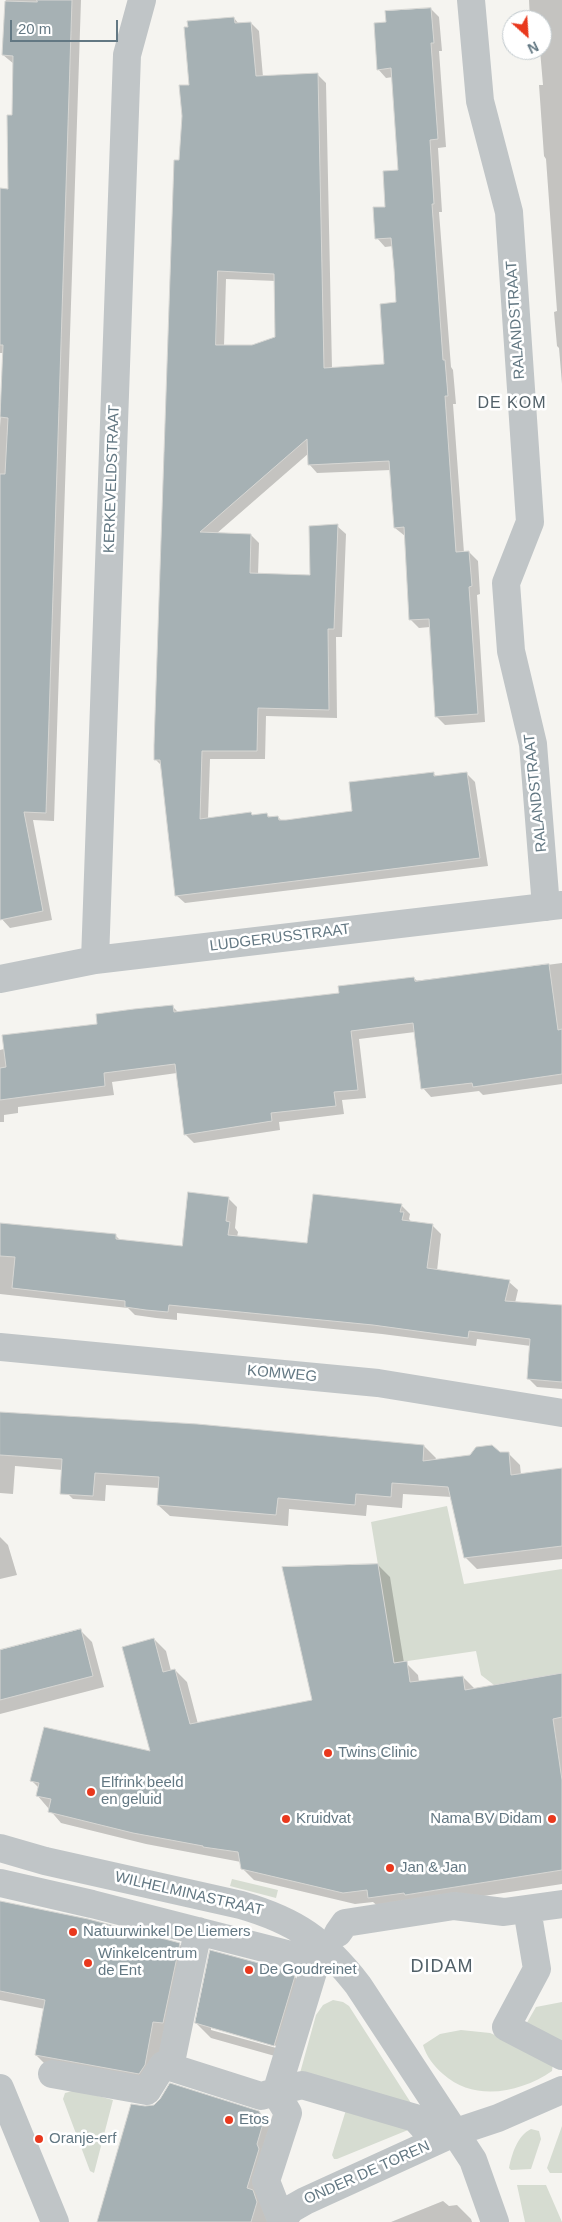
<!DOCTYPE html>
<style>
body{margin:0}
#map{position:relative;width:562px;height:2222px;overflow:hidden;background:#f5f4f0;font-family:Arial,sans-serif}
canvas{display:block}
.north{position:absolute;left:502px;top:10px;width:50px;height:50px;box-sizing:border-box;background:#fff;border:1px solid #c1c9cd;border-radius:50%;rotate:154deg;font-size:14px;font-weight:700;line-height:20px;text-align:center;color:#637883}
.north::after{content:'';display:block;margin:auto;width:18px;height:22px;background:#e9381d;clip-path:polygon(50% 0,100% 100%,50% 72%,0 100%)}
.scale{position:absolute;left:10px;top:20px;width:108px;height:22px;box-sizing:border-box;border:2px solid #637883;border-top:0;padding-left:6px;font-size:15px;line-height:18px;white-space:nowrap;color:#637883;-webkit-text-stroke:4px #fff;paint-order:stroke}
</style>
<div id="map">
<canvas width="562" height="2222"></canvas>
<div class="north">N</div>
<div class="scale">20 m</div>
</div>
<script>
const ctx = document.querySelector('canvas').getContext('2d');
ctx.lineJoin = 'round';
function fill(path, color) {
  ctx.fillStyle = color;
  ctx.fill(path, 'evenodd');
}
function strokePath(path, color, width, dash) {
  ctx.strokeStyle = color;
  ctx.lineWidth = width;
  ctx.lineCap = dash ? 'butt' : 'round';
  ctx.setLineDash(dash || []);
  ctx.stroke(path);
}
function write(font, color, halo, rows, align = 'center') {
  ctx.font = font + ' Arial,sans-serif';
  ctx.lineWidth = 5;
  ctx.setLineDash([]);
  ctx.textBaseline = 'middle';
  ctx.strokeStyle = halo;
  ctx.fillStyle = color;
  for (const [text, x, y, turn = 0] of rows) {
    ctx.save();
    ctx.translate(x, y);
    ctx.rotate((+turn || 0) * Math.PI / 180);
    ctx.textAlign = isNaN(turn) ? turn : align;
    if (halo) ctx.strokeText(text, 0, 0);
    ctx.fillText(text, 0, 0);
    ctx.restore();
  }
}
fill(new Path2D(`
 M447 1506 464 1584 562 1569V1673L494 1685 481 1675 476 1651 394 1663 371 1522Z
 M232 1879 278 1890 276 1898 230 1886Z
 M333 2000 343 2002 349 2006 411 2103 300 2073 316 2015 323 2005Z
 M562 2002V2044L525 2026 536 2007Z
 M461 2030 490 2033 548 2057 553 2063 552 2071C520 2093 474 2102 443 2074 434 2066 426 2056 423 2045L440 2034Z
 M76 2090 113 2100 94 2173 90 2171 63 2099 65 2093Z
 M346 2110 408 2130 337 2159H334L332 2155Z
 M562 2126V2173H550L547 2168Z
 M531 2129 539 2131 541 2139 531 2169 511 2170 509 2168C512 2154 517 2136 531 2129Z
 M517 2185H546L562 2222H525Z`), '#d6dcd1');
fill(new Path2D(`
 M6 0H81L54 821 33 820 52 920 10 928 0 917V427L4 353H0V190H10L14 64 3 55Z
 M529 0H562V384L559 348 557 346 554 312 557 311 546 159 544 156 539 85H543L540 50H542V20H530Z
 M431 9 439 17 442 51H439L446 147 438 148 442 212H439L451 367 453 370 456 404H453L464 553 469 552 478 561 480 594 477 595 485 722 445 725 437 717 430 627 419 628 410 619 405 536 395 528 391 470 317 473 309 464V453L216 534 251 535 259 543 258 575 311 576 337 526 346 534 342 637H336L337 718 266 716 265 759H210L208 819 266 814 271 818 278 817 282 821 354 812 433 773 437 777 467 774 475 782 488 866 185 903 176 895 162 766 156 760 181 162 190 86 234 18 239 24 251 23 259 31 263 77 317 74 326 83 332 369 385 366 397 303 393 246 385 247 377 238 399 171 393 77 386 78 378 69 387 23ZM226 279 276 281V338L252 347 224 346Z
 M562 963V1084L483 1095 479 1091 431 1097 423 1088 415 1032 359 1039 366 1098 342 1100 344 1114 279 1122 280 1130 194 1143 185 1134 177 1073 112 1082 114 1095 18 1107V1113L4 1115V1122H0V1050L172 1006 179 1013 340 994 414 978 418 982Z
 M228 1198 237 1207 235 1228 238 1232 237 1237 308 1245 401 1205 410 1214 409 1219 412 1223 432 1225 441 1234 437 1271 509 1282 518 1290 515 1303 562 1307V1389L537 1387 528 1378 531 1346 477 1339 476 1346 382 1334 177 1313V1320L156 1318 135 1315 128 1308 0 1294V1224L115 1235 121 1241 183 1248Z
 M0 1413 424 1446 436 1458 435 1460 508 1453 520 1465 521 1475 562 1470V1559L477 1569 465 1557 452 1497 403 1494 402 1508 367 1505 366 1516 289 1509 288 1526 170 1516 158 1505 159 1488 106 1485 105 1501 73 1499 61 1487 63 1470 15 1466 13 1494 0 1493Z
 M0 1537 8 1545 17 1575 0 1579Z
 M378 1565 390 1577 404 1663H406L418 1675 419 1682 463 1677 475 1689 562 1675V1884L418 1906 381 1909 373 1902 355 1904 254 1880 242 1868 241 1862 146 1844 61 1823 37 1795 39 1788 32 1781 152 1753 154 1639 166 1651 171 1671 175 1670 187 1682 198 1724 313 1701Z
 M80 1630 92 1642 104 1687 0 1714V1652Z
 M0 1902 179 1944 192 1956 157 2078 49 2068 36 2055 45 2009 0 2000Z
 M295 1977 310 1992 289 2060 211 2038 196 2023ZM211 2027 280 2047V2049L211 2030Z
 M259 2112 274 2127 270 2222H98Z
 M443 2201 449 2206 457 2205 471 2219 472 2222H391Z`), '#0003');
const building = new Path2D(`
 M37 0H72L46 813 24 812 43 911 0 920V474H5L8 418 0 417 3 345H0V188L8 189 7 115H12L13 56 2 55 5 1 37 2Z
 M431 8 434 43H431L438 139 430 140 434 204H432L443 360H445L448 396H445L456 552 469 551 472 586 469 587 478 714 435 717 429 619 409 620 404 527 394 528 389 461 308 465 307 439 200 532 251 534 250 573 310 575 309 526 338 524 334 629H328L329 710 258 708 257 751H202L200 819 251 812 252 815 267 813 268 817 278 816 279 820H286L352 811 349 782 434 772V776L467 772 480 858 175 896 160 760H154V745L174 160H179L182 116 179 85H189L184 27H188L187 21 234 17 235 23 251 22 256 76 318 73 324 368 384 364 380 304 396 302 394 269 391 238 375 239 373 207H385L383 171 398 170 391 68 377 70 374 23 386 22 385 11ZM218 271 274 274 275 337 252 345H216Z
 M549 964 558 1030 562 1029V1074L473 1087 472 1083 421 1089 413 1023 351 1031 358 1090 334 1092 336 1106 271 1113 272 1121 184 1135 175 1064 104 1073 105 1086 0 1100V1068L6 1067 2 1035 97 1024 96 1014 134 1009 173 1005 174 1012 339 993 338 986 414 977 415 981Z
 M188 1192 229 1197 226 1221 230 1222 228 1235 307 1243 313 1194 402 1204 400 1212H404L402 1220 433 1224 427 1268 510 1280 505 1301 562 1305V1382L527 1379 530 1339 469 1331 468 1338 373 1325 169 1305 168 1312 146 1310 125 1307V1301L12 1288 15 1257 0 1256V1223L116 1234V1239L182 1246Z
 M0 1412 197 1424 424 1445 423 1461 470 1455 476 1447 492 1445 500 1452H509L511 1475 562 1468V1546L464 1558 448 1487 392 1483 391 1497 356 1494 355 1505 278 1498 276 1515 157 1505 159 1477 95 1473 93 1496 60 1494 62 1459 0 1455Z
 M378 1564 394 1663 407 1661 410 1682 463 1676 465 1690 562 1673V1717L553 1719 562 1780V1870L405 1895 404 1893 368 1898 367 1890 343 1893 241 1869 238 1852 203 1847V1846L133 1833 48 1812 51 1799 36 1796 39 1783 30 1781 44 1727 150 1751 122 1647 154 1638 163 1672 175 1669 190 1724 312 1700 282 1567Z
 M81 1629 93 1676 0 1700V1650Z
 M0 1901 88 1919 180 1943 163 2023 153 2022 145 2065 139 2074 35 2055 45 2000 0 1991Z
 M210 1950 281 1969 295 1976 274 2046 195 2023Z
 M170 2083 259 2111 264 2120 257 2144 259 2149 247 2188 253 2190 257 2202 251 2222H97L131 2104 145 2106 154 2105 160 2099Z`);
fill(building, '#a6b1b4');
strokePath(building, '#d6d6d3', 1);
strokePath(new Path2D(`
 M471 0 480 101 509 212 530 522 506 583 511 651 533 744 546 907
 M95 960 127 55 142 0
 M0 979 95 960 562 905
 M0 1347 378 1383 562 1413
 M0 1848 45 1861 241 1905C296 1921 323 1940 358 1985L473 2160 495 2222
 M0 1883 92 1904 287 1954 314 1968
 M527 1909 537 1969 506 2027 562 2056
 M338 1933 345 1923 454 1906 504 1912 562 1904
 M170 2067 261 2096 302 2085 415 2118 424 2128
 M52 2074 147 2091 163 2065 170 2067 198 1931
 M0 2088 55 2222
 M283 2220 291 2209 305 2201 456 2132 498 2118 562 2090
 M282 2222 266 2181 288 2113 276 2093 316 1962`), '#c0c5c7', 28);
for (const [x, y, r, color] of [
 [328,1753,5,"#e9381d"],
 [91,1792,5,"#e9381d"],
 [286,1819,5,"#e9381d"],
 [552,1819,5,"#e9381d"],
 [390,1868,5,"#e9381d"],
 [73,1932,5,"#e9381d"],
 [88,1963,5,"#e9381d"],
 [249,1970,5,"#e9381d"],
 [229,2120,5,"#e9381d"],
 [39,2139,5,"#e9381d"]
]) {
  const dot = new Path2D();
  dot.arc(x, y, r, 0, 2 * Math.PI);
  ctx.fillStyle = color;
  ctx.fill(dot);
  strokePath(dot, '#fff', 2);
}
write('15px', '#637883', '#fff', [
 ["RALANDSTRAAT",516,320,-94],
 ["KERKEVELDSTRAAT",112,479,-88],
 ["RALANDSTRAAT",536,793,-96],
 ["LUDGERUSSTRAAT",280,938,-7],
 ["KOMWEG",282,1374,5],
 ["WILHELMINASTRAAT",189,1894,13],
 ["ONDER DE TOREN",367,2173,-24]
]);
write('15px', '#637883', '#fff', [
 ["Twins Clinic",338,1753],
 ["Elfrink beeld",101,1783],
 ["en geluid",101,1800],
 ["Kruidvat",296,1819],
 ["Nama BV Didam",542,1819,"right"],
 ["Jan & Jan",400,1868],
 ["Natuurwinkel De Liemers",83,1932],
 ["Winkelcentrum",98,1954],
 ["de Ent",98,1971],
 ["De Goudreinet",259,1970],
 ["Etos",239,2120],
 ["Oranje-erf",49,2139]
], 'left');
ctx.letterSpacing = '1px';
write('16px', '#516068', '#fff', [
 ["DE KOM",512,404]
]);
ctx.letterSpacing = '0px';
ctx.letterSpacing = '1px';
write('18px', '#516068', '#fff', [
 ["DIDAM",442,1967]
]);
ctx.letterSpacing = '0px';
</script>
